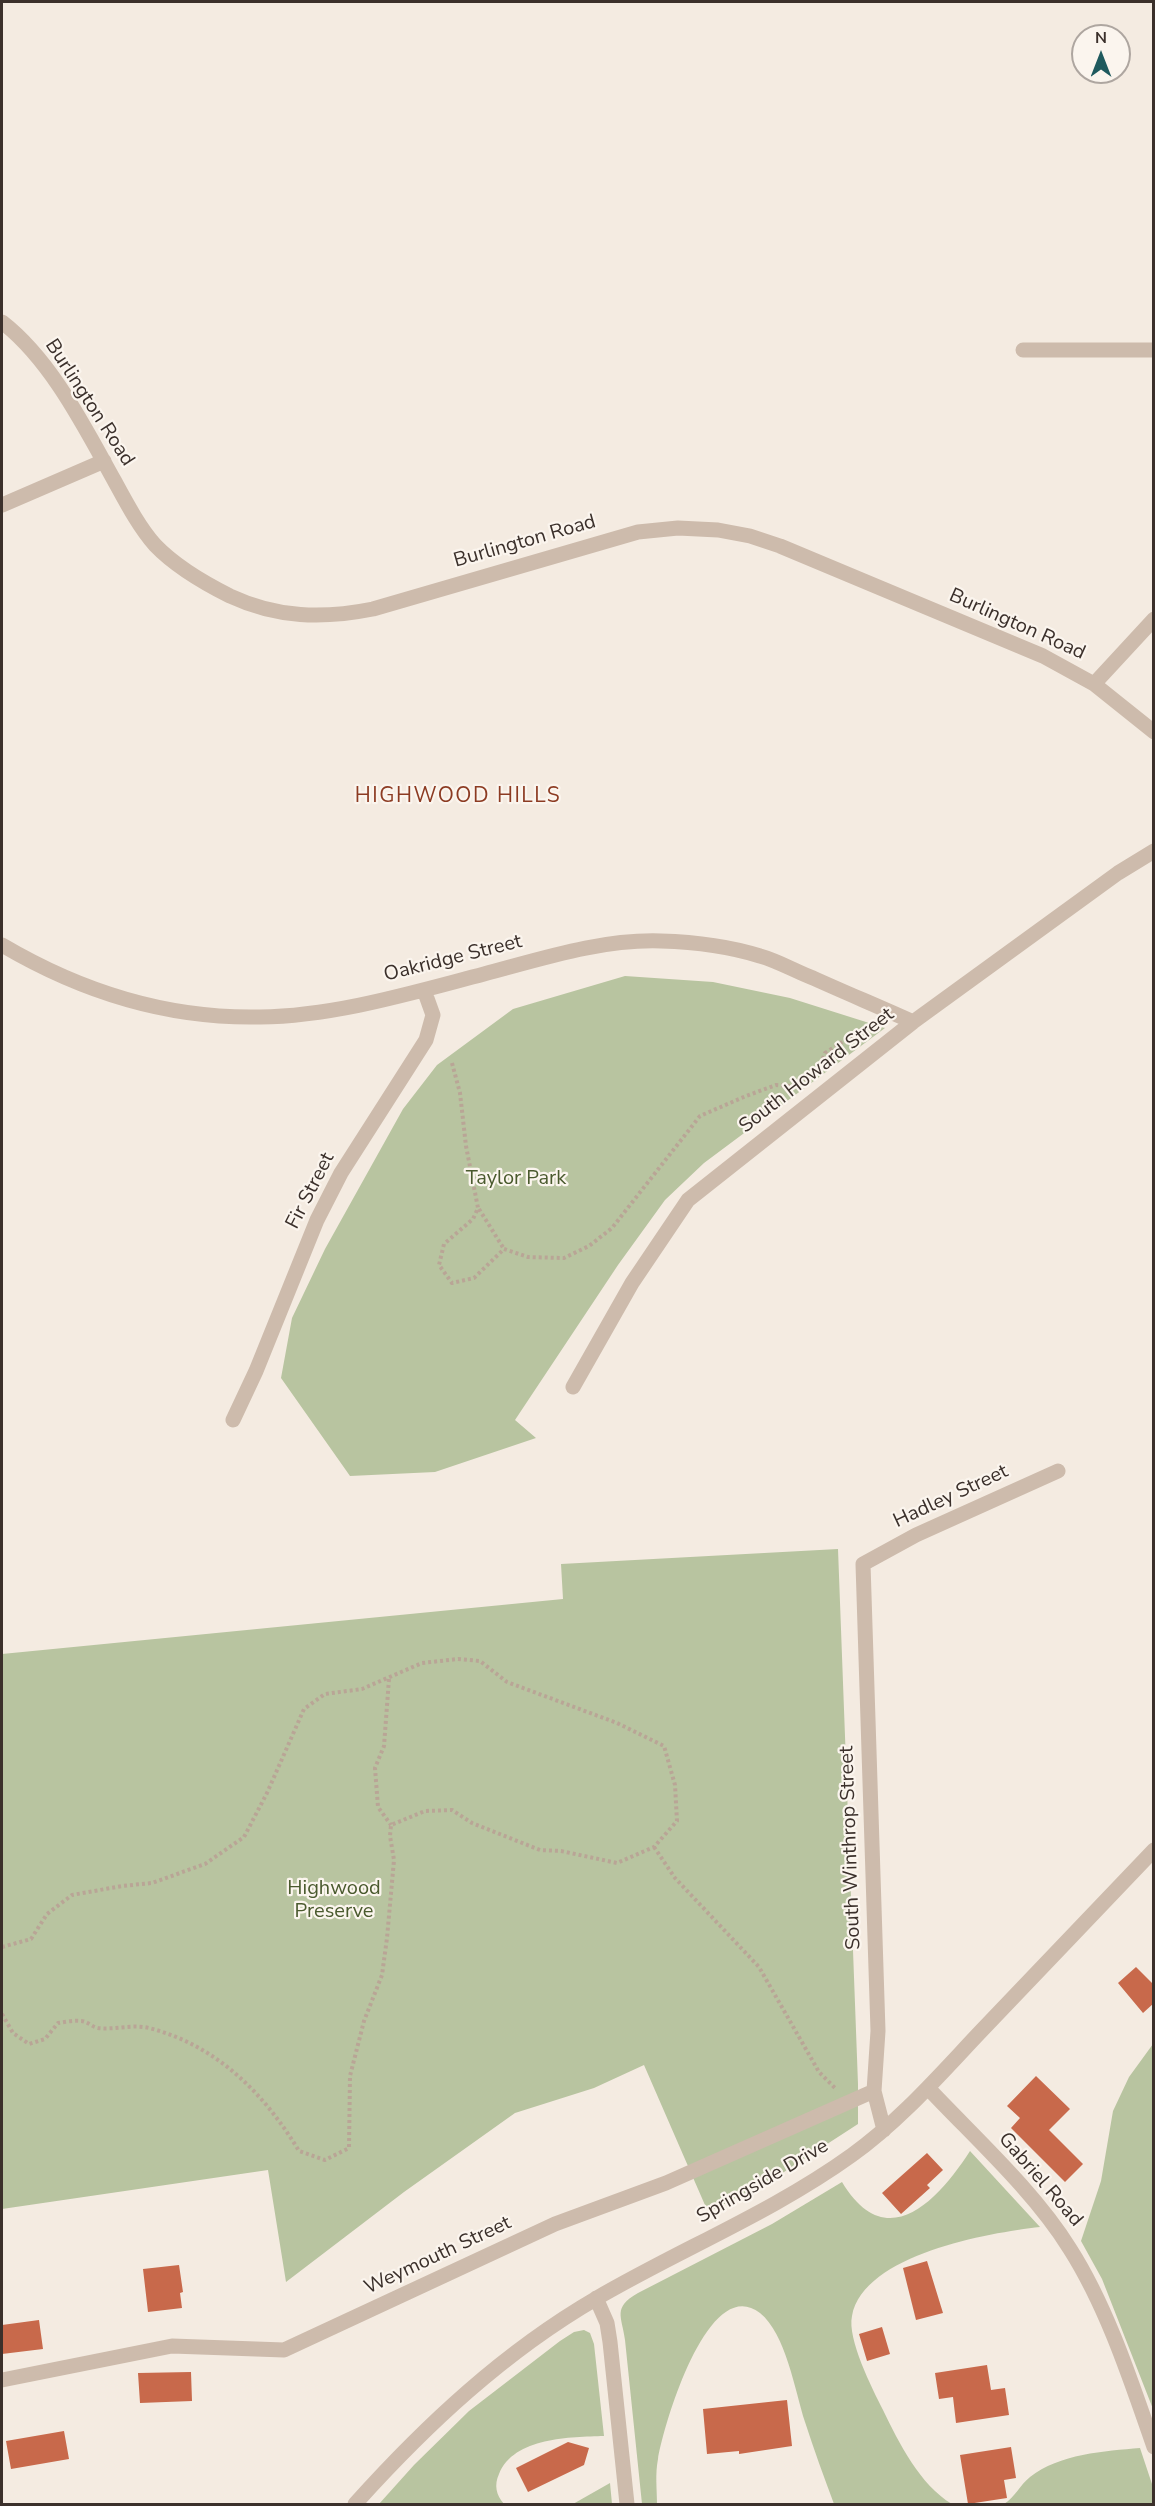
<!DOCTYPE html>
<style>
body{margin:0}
#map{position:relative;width:1155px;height:2506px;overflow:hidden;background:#f4ebe1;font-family:"Nunito Sans",sans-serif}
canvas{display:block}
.frame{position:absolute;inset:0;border:3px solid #3b302b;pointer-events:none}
.north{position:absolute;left:1071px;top:24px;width:60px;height:60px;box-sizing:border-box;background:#fbf5ee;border:2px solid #aea6a0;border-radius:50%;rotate:0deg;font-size:16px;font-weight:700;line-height:24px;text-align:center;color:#3b302b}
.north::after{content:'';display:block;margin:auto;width:21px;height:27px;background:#1f5a5e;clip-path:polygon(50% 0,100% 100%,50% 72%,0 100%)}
</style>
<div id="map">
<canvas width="1155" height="2506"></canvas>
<div class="frame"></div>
<div class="north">N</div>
</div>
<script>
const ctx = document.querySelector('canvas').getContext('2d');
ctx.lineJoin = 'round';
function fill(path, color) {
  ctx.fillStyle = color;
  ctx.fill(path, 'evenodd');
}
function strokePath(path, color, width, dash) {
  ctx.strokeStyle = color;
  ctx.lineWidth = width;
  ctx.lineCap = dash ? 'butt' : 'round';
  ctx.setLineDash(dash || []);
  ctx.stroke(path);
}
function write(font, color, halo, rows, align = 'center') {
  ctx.font = font + ' "Nunito Sans",sans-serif';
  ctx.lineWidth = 4.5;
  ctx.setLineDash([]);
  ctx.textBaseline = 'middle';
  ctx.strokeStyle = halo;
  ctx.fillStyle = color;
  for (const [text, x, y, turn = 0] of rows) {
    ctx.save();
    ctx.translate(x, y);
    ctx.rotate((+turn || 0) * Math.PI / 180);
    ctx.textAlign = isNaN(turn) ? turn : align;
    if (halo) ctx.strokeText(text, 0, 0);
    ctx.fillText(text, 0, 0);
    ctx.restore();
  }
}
fill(new Path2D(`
 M625 976 713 982 790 998 885 1028 704 1163 665 1200 618 1265 515 1420 536 1438 435 1472 350 1476 281 1378 292 1318 325 1249 403 1109 437 1065 513 1009Z
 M838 1549 858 2084V2124L767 2183 708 2212 644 2065 594 2088 515 2113 404 2192 286 2282 268 2170 2 2209V1654L563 1599 561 1564Z
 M1153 2044V2409L1102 2279 1081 2241 1101 2181 1113 2111 1129 2077Z
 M970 2151 1040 2227C988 2233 864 2254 852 2316 847 2339 872 2388 883 2410 899 2443 920 2485 952 2504H834C824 2477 814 2450 805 2422 795 2391 786 2334 760 2313 708 2272 663 2427 658 2459 655 2474 657 2489 657 2504H642L625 2340C622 2316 612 2308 638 2293L772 2224 842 2182C887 2257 939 2199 970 2151Z
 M584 2330 590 2333 594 2344 604 2436C571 2437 514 2437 499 2474 494 2485 496 2495 504 2504H379L414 2465 469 2411 560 2341 574 2332Z
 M1140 2448 1153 2487V2504H1004C1015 2497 1020 2485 1030 2477 1059 2454 1105 2451 1140 2448Z
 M610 2483 612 2504H573Z`), '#b8c4a0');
fill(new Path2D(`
 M1136 1967 1154 1985V2003L1143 2013 1118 1983Z
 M1036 2076 1070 2109 1049 2130 1083 2164 1065 2182 1011 2128 1020 2118 1007 2106Z
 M927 2153 943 2170 927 2185 930 2188 901 2214 882 2193Z
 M927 2261 943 2313 916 2320 903 2268Z
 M179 2265 183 2292 180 2293 182 2308 148 2312 143 2269Z
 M39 2320 43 2349 2 2354V2325Z
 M882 2327 890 2354 867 2361 859 2334Z
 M987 2365 991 2390 1005 2388 1009 2415 956 2423 953 2397 939 2399 935 2373Z
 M191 2372 192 2401 140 2403 138 2373Z
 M787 2400 792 2446 739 2454V2451L707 2454 703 2409Z
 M64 2431 69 2459 11 2469 6 2441Z
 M568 2442 589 2448 584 2465 528 2492 516 2468Z
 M1011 2447 1016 2478 1004 2480 1007 2498 968 2504 960 2455Z`), '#c8694b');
strokePath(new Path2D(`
 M452 1063 460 1093 466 1146 478 1208 473 1219 444 1244 439 1265 452 1283 474 1278 504 1249 528 1257 564 1258 589 1246 612 1228 700 1116 746 1096 776 1085 790 1086 818 1072 825 1053 872 1023
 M479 1209 504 1249
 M389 1679 384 1746 375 1768 378 1807 391 1825
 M654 1847 675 1878 759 1967 819 2072 836 2089
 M2 1947 31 1939 47 1914 72 1895 122 1886 152 1883 205 1864 244 1837 267 1793 304 1709 325 1694 362 1689 422 1663 458 1659 480 1661 507 1682 617 1723 664 1746 675 1785 677 1821 654 1847 617 1863 561 1851 540 1850 472 1823 452 1810 425 1811 391 1825 390 1836 394 1860 387 1938 382 1975 364 2021 350 2076 349 2148 325 2160 299 2151C264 2093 216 2045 149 2028 132 2024 114 2030 98 2028 92 2027 87 2021 81 2021 74 2020 65 2022 58 2023L45 2039 29 2044 13 2033 2 2014`), '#b9a596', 4, [3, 3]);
strokePath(new Path2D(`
 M2 322C51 360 84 426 114 480 126 502 139 527 155 545 176 567 204 583 230 596 277 618 323 619 373 609L638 532 678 528 718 530 750 536 780 546 1043 656 1094 684 1154 732
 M1023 350H1154
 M2 505 104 461
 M1094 684 1154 619
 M2 945C80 991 168 1019 260 1017 335 1016 411 993 484 974 541 959 601 939 661 941 695 942 728 946 760 956 778 961 795 971 813 978 846 993 880 1007 913 1022
 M573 1387 632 1283 688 1200 913 1022 1118 873 1154 851
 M233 1420 256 1371 317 1220 341 1173 426 1040 433 1015 424 990
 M928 2088C975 2138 1034 2191 1070 2249 1107 2307 1131 2381 1154 2447
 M884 2130 874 2091 878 2031 863 1564 916 1535 1058 1471
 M596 2298 607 2323 610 2342 627 2504
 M2 2380 172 2346 284 2350 555 2224 666 2183 874 2091
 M355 2504C426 2425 504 2352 597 2298 681 2249 773 2212 852 2155 902 2119 942 2072 984 2028 1041 1969 1097 1909 1154 1850`), '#cdbbac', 15);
write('20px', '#3b302b', '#fbf5ee', [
 ["Burlington Road",89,403,57],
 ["Burlington Road",525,542,-16],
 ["Burlington Road",1017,625,24],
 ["Oakridge Street",453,959,-14],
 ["South Howard Street",817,1071,-38],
 ["Fir Street",311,1191,-63],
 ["Hadley Street",951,1497,-25],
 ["South Winthrop Street",851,1848,-92],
 ["Gabriel Road",1040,2180,49],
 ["Springside Drive",763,2182,-30],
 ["Weymouth Street",438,2256,-25]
]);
write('20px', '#4a5a2e', '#fbf5ee', [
 ["Taylor Park",516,1179],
 ["Highwood",334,1889],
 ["Preserve",334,1912]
]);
ctx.letterSpacing = '1.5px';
write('21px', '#8c3b22', '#fbf5ee', [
 ["HIGHWOOD HILLS",458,797]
]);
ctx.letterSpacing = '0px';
</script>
